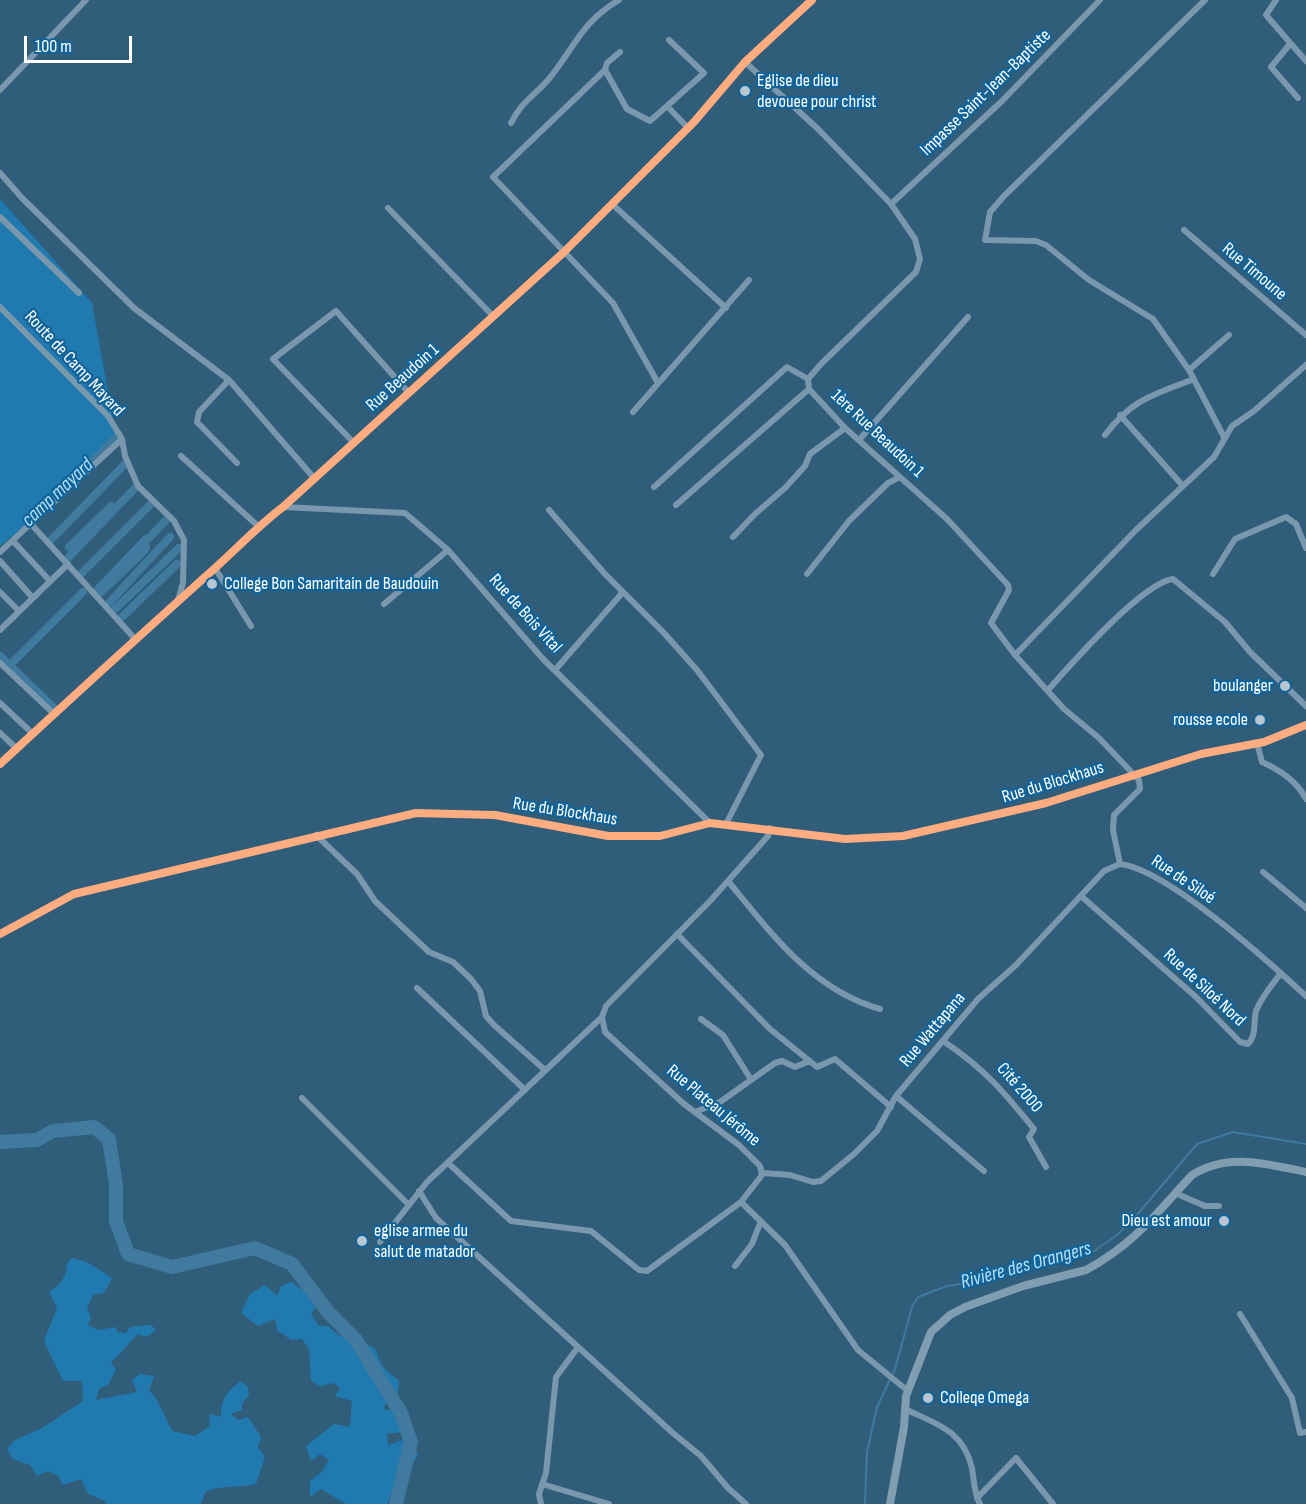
<!DOCTYPE html>
<meta charset="utf-8">
<style>
body{margin:0}
#map{position:relative;width:1306px;height:1504px;overflow:hidden;background:#305d7a;font-family:"Sofia Sans Condensed",sans-serif}
canvas{display:block}
.scale{position:absolute;left:24px;top:36px;width:108px;height:27px;box-sizing:border-box;border:3px solid #fff;border-top:0;padding-left:8px;font-size:18px;line-height:21px;white-space:nowrap;color:#fff;-webkit-text-stroke:4px #116499;paint-order:stroke}
</style>
<div id="map">
<canvas width="1306" height="1504"></canvas>
<div class="scale">100 m</div>
</div>
<script>
const ctx = document.querySelector('canvas').getContext('2d');
ctx.lineJoin = 'round';
function fill(path, color) {
  ctx.fillStyle = color;
  ctx.fill(path, 'evenodd');
}
function strokePath(path, color, width, dash) {
  ctx.strokeStyle = color;
  ctx.lineWidth = width;
  ctx.lineCap = dash ? 'butt' : 'round';
  ctx.setLineDash(dash || []);
  ctx.stroke(path);
}
function write(font, color, halo, rows, align = 'center') {
  ctx.font = font + ' "Sofia Sans Condensed",sans-serif';
  ctx.lineWidth = 4.5;
  ctx.setLineDash([]);
  ctx.textBaseline = 'middle';
  ctx.strokeStyle = halo;
  ctx.fillStyle = color;
  for (const [text, x, y, turn = 0] of rows) {
    ctx.save();
    ctx.translate(x, y);
    ctx.rotate((+turn || 0) * Math.PI / 180);
    ctx.textAlign = isNaN(turn) ? turn : align;
    if (halo) ctx.strokeText(text, 0, 0);
    ctx.fillText(text, 0, 0);
    ctx.restore();
  }
}
fill(new Path2D(`
 M0 199 92 303 116 436 29 522 0 546Z
 M72 1258 87 1262 112 1278 104 1293 93 1295 87 1308 91 1317 88 1325 98 1330 116 1327 117 1332 126 1333 130 1327 151 1325 156 1330 146 1337 138 1334C127 1343 122 1354 111 1362L116 1370 108 1385 99 1389 96 1400 137 1392 132 1380 140 1374 154 1376 149 1390 157 1400 172 1431 195 1436 210 1426 209 1414 221 1417C221 1399 227 1391 241 1381L248 1387 249 1395 242 1403V1410L231 1414 238 1420 248 1417 261 1437 258 1447 265 1457 256 1484C238 1488 223 1485 206 1491L201 1504H106L105 1501 88 1494 81 1479 63 1485 58 1476 48 1471 37 1476 30 1465 13 1459 7 1449 15 1440 42 1428 83 1401 82 1381H63L44 1341 57 1308 49 1292C60 1285 67 1277 67 1263Z
 M291 1282 315 1298 317 1305 311 1314 319 1326H328L341 1337 347 1330 355 1341C383 1348 372 1350 384 1368 388 1373 395 1377 399 1381L398 1393 384 1406 385 1410H395L402 1421 401 1432 387 1434 388 1445 406 1439 418 1454C410 1473 391 1484 388 1504H346L321 1489 310 1497V1481L322 1472 329 1460 320 1454 311 1461 306 1446 334 1424 350 1427 352 1401 335 1396 340 1388 334 1383 320 1386 311 1381 309 1349 302 1339 291 1340 277 1330 275 1319 258 1326 241 1313 250 1294 265 1285 277 1296 281 1286Z`), '#217aaf');
strokePath(new Path2D(`
 M865 1504 867 1452 877 1407 895 1369 912 1307 918 1297 947 1286 984 1281 1024 1268 1079 1257 1094 1251 1117 1235 1136 1216 1197 1144 1233 1132 1306 1144`), '#407a9f', 2);
strokePath(new Path2D(`
 M61 492 116 438
 M51 540 125 464
 M69 547 111 506
 M68 558 136 487
 M82 573 153 502
 M97 590 146 539
 M100 593 142 553 146 548 145 542 169 517
 M109 603 170 537
 M115 609 179 548
 M122 617 177 564
 M0 656 55 709
 M10 665 83 592`), '#407a9f', 8);
strokePath(new Path2D(`
 M0 1142 37 1140 53 1131 94 1127 109 1139 116 1185V1221L128 1254 172 1267 255 1248 292 1264 328 1312 356 1340 401 1413 411 1442 396 1504`), '#407a9f', 14);
strokePath(new Path2D(`
 M1205 0 1004 196 990 212 985 240 1036 241 1046 245 1089 280 1153 319 1189 370 1224 437
 M1276 0 1266 15 1306 61
 M1290 44 1271 67 1298 98
 M620 52 607 63 605 70 627 109 650 121 667 106 688 128
 M745 62 818 129 891 204 915 239 920 259 916 272 821 364 808 379 809 389 845 428 947 519 1008 585 1009 590 991 623 1015 655 1064 709 1099 738 1139 780 1140 789 1114 815 1113 830 1120 864
 M605 70 493 177 613 303 658 383
 M0 90 86 0
 M667 106 704 73 669 40
 M511 123C522 101 533 97 548 80 575 48 579 24 619 0
 M0 173 22 198 134 308 229 380 314 478
 M612 204 726 308
 M891 204 1002 101 1100 0
 M388 208 493 316
 M0 217 79 293
 M1184 230 1306 335
 M0 307 108 416 122 439 125 456 138 486 174 521 184 540 183 583 178 600
 M1189 370 1229 335
 M229 380 199 412 197 422 237 463
 M633 412 749 280
 M1120 415 1183 486
 M1105 435C1132 399 1153 395 1194 379
 M859 440 968 317
 M354 443 273 359 336 311 409 393
 M181 456 258 526
 M654 487 787 367 808 379
 M676 505 809 389
 M283 507 405 513 448 550 543 659 710 823
 M549 510 605 574 664 633 697 670 761 755 726 824
 M32 525 135 639
 M733 537 755 514 785 488 805 466 810 454 845 428
 M13 541 50 581
 M0 552 122 439
 M0 561 33 598
 M215 568 251 626
 M807 574 849 521 888 483 900 477
 M1213 574 1235 539 1286 517 1296 524 1306 548
 M0 592 19 611
 M384 604 448 550
 M0 630 68 564
 M1015 655 1135 531 1214 457 1232 426 1254 411 1306 365
 M0 663 53 713
 M555 670 623 592
 M1048 690C1071 664 1142 583 1173 579L1225 622 1250 652 1306 706
 M0 703 32 733
 M0 733 17 749
 M1257 743 1262 762C1280 770 1297 781 1306 799
 M0 764C68 701 136 639 205 577 232 554 255 528 283 507L563 253 694 122 745 62 812 0
 M316 835 357 874 375 901 429 952 453 962 471 979 480 991 486 1016 494 1025 545 1070
 M1120 864C1166 869 1269 962 1306 996
 M1263 872 1306 908
 M728 881C771 933 812 990 880 1009
 M1081 896 1196 997 1240 1042 1248 1044C1257 1035 1253 1022 1256 1011 1261 997 1272 985 1281 973
 M0 934 74 894 416 813 495 815 608 836H660L710 823 845 839 903 836 1046 803 1201 754 1264 742 1306 725
 M677 934 770 1029 817 1067 835 1059 891 1107
 M417 988 525 1090
 M701 1019 723 1035 750 1078
 M943 1041C985 1069 1003 1091 1034 1129L1029 1137 1046 1167
 M896 1096 984 1171
 M302 1098 408 1204
 M695 1112 720 1102 775 1063 782 1061 795 1067 810 1061
 M448 1163 511 1221 591 1231 639 1270 647 1271 741 1202 762 1175 760 1166 739 1145 684 1104 605 1032 602 1017 606 1006 711 900 768 836 770 828
 M763 1173 790 1175 813 1182 821 1181 854 1154 877 1131 896 1096 978 999 1016 965 1104 871 1120 864
 M419 1191 436 1218 674 1434 701 1456 728 1488 746 1504
 M1175 1193 1205 1206H1219
 M741 1202 785 1245 858 1350 908 1391
 M380 1242 427 1182 602 1017
 M735 1266 752 1244 761 1221
 M1240 1314 1292 1398 1300 1433 1306 1432
 M905 1409C936 1424 963 1430 972 1468 974 1480 974 1493 980 1504
 M542 1484 609 1504
 M977 1498 1016 1458 1053 1504
 M541 1504 539 1494 546 1473 556 1377 578 1347`), '#7a98ad', 6);
strokePath(new Path2D(`
 M890 1504 904 1427 906 1396 931 1332 950 1315 965 1307 1023 1286 1086 1270C1135 1243 1155 1215 1192 1175 1228 1152 1267 1164 1306 1172`), '#819eb1', 8);
strokePath(new Path2D(`
 M0 764C68 701 136 639 205 577 232 554 255 528 283 507L563 253 694 122 745 62 812 0
 M0 934 74 894 416 813 495 815 608 836H660L710 823 845 839 903 836 1046 803 1201 754 1264 742 1306 725`), '#ffac80', 8);
for (const [x, y, r, color] of [
 [745,91,6,"#b7c6d0"],
 [212,584,6,"#b7c6d0"],
 [1285,686,6,"#b7c6d0"],
 [1260,720,6,"#b7c6d0"],
 [1224,1221,6,"#b7c6d0"],
 [362,1241,6,"#b7c6d0"],
 [928,1398,6,"#b7c6d0"]
]) {
  const dot = new Path2D();
  dot.arc(x, y, r, 0, 2 * Math.PI);
  ctx.fillStyle = color;
  ctx.fill(dot);
  strokePath(dot, '#116499', 2);
}
write('18px', '#fff', '#116499', [
 ["Eglise de dieu",757,81],
 ["devouee pour christ",757,102],
 ["College Bon Samaritain de Baudouin",224,584],
 ["boulanger",1273,686,"right"],
 ["rousse ecole",1248,720,"right"],
 ["Dieu est amour",1212,1221,"right"],
 ["eglise armee du",374,1231],
 ["salut de matador",374,1252],
 ["Colleqe Omega",940,1398]
], 'left');
write('18px', '#fff', '#116499', [
 ["Impasse Saint-Jean-Baptiste",986,93,-44],
 ["Rue Timoune",1254,272,40],
 ["Route de Camp Mayard",74,364,47],
 ["Rue Beaudoin 1",403,378,-42],
 ["1ère Rue Beaudoin 1",877,434,43],
 ["Rue de Bois Vital",525,614,48],
 ["Rue du Blockhaus",1053,783,-17],
 ["Rue du Blockhaus",565,812,9],
 ["Rue de Siloé",1183,880,34],
 ["Rue de Siloé Nord",1204,988,43],
 ["Rue Wattapana",933,1030,-50],
 ["Cité 2000",1019,1088,49],
 ["Rue Plateau Jérôme",713,1106,40]
]);
write('italic 20px', '#b3e1fb', '#116499', [
 ["camp mayard",58,493,-43],
 ["Rivière des Orangers",1026,1266,-15]
]);
</script>
